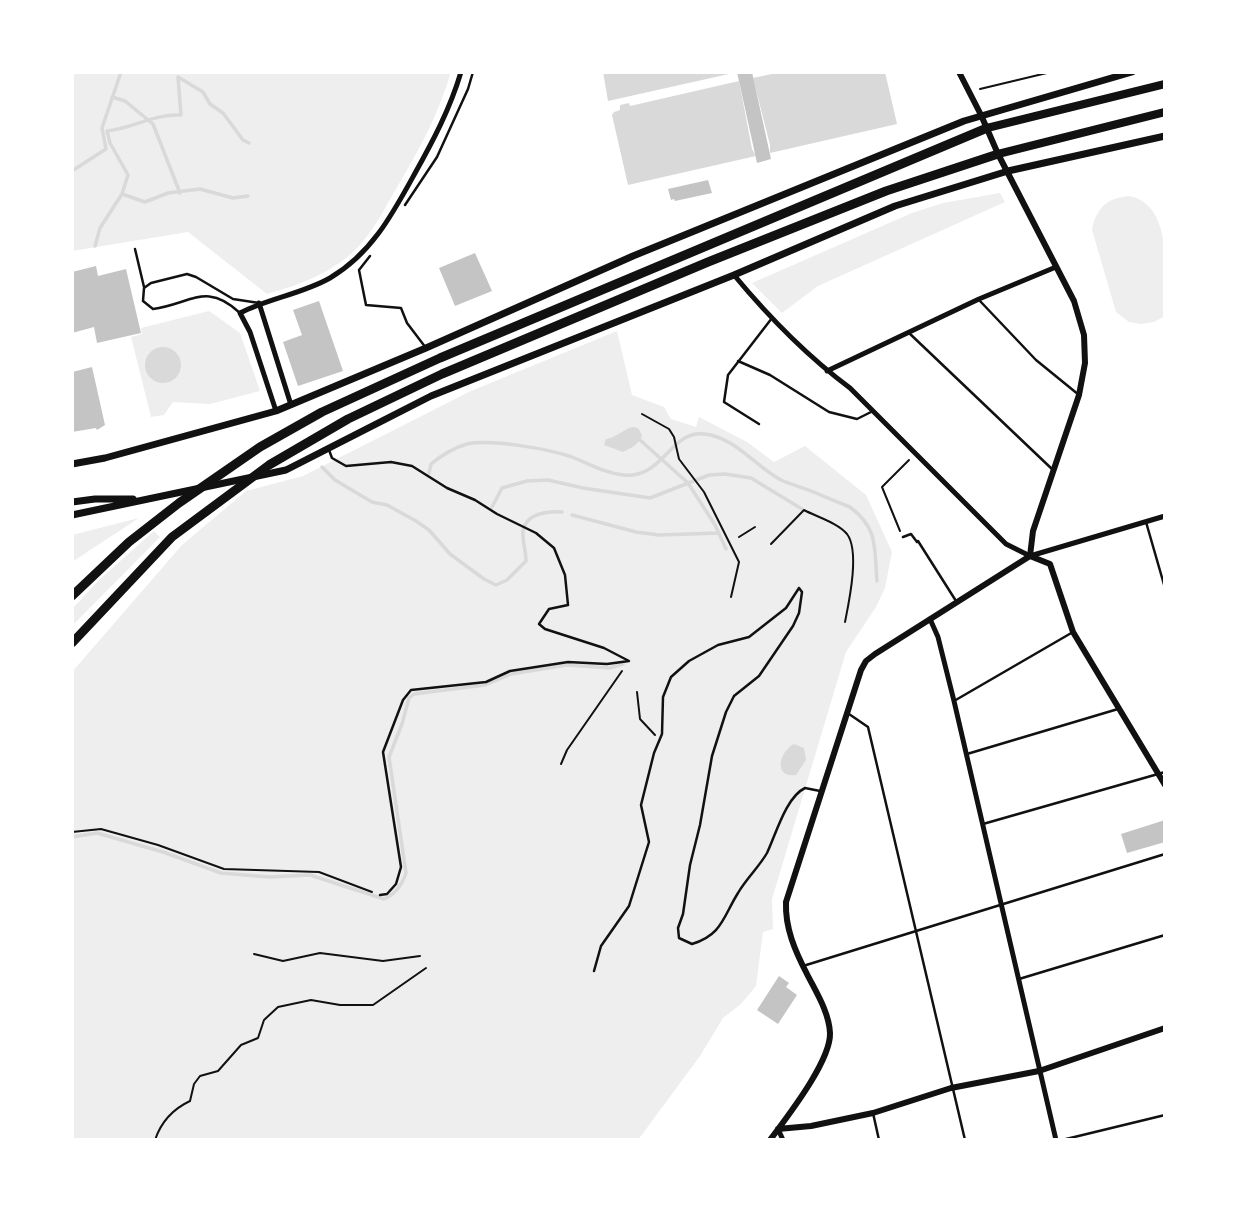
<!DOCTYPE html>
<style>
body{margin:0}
#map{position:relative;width:1237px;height:1212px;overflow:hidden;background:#fff;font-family:Manrope,sans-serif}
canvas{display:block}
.frame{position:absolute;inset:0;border:74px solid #fff;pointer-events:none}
</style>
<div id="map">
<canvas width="1237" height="1212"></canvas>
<div class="frame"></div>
</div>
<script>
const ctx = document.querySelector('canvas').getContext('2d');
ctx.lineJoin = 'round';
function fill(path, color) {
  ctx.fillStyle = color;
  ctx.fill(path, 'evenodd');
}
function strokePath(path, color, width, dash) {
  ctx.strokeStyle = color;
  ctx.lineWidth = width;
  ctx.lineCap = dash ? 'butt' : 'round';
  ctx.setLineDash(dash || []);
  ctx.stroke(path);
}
fill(new Path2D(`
 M72 72H451C437 118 420 148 396 189 381 215 369 240 345 259 321 277 295 286 267 294L188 232 72 251Z
 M1000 193 1005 202 818 286 782 313 752 283 912 213 943 203Z
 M1129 196C1175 204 1165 281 1165 316L1154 322 1141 324 1129 322 1116 312 1092 230C1096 208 1107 198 1129 196Z
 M209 311 240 333 260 391 210 404 173 402 164 415 151 417 131 337 142 334 141 328Z
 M617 331 632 395 664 407 671 419 696 427 699 417 747 442 774 462 805 446 866 495 892 552 885 588 876 607 846 652 772 899 773 929 763 932 756 986 741 1004 723 1018 700 1056 638 1140H72V672L182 545 246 491 303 476 471 391Z
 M139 518 72 562V535Z
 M154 531 160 537 72 626 73 608 100 579Z`), '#eee');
fill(new Path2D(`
 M603 72H738L608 101Z
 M781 72H885L897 124 770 153V145L753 78Z
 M739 81 752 149 756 156 628 185 612 115 614 112 620 110V105L629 103 630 106Z
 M145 365a18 18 0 1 1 36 0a18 18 0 1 1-36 0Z
 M633 427 638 428 642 435C639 445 631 448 623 452L604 445 606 439C616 438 623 429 633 427Z
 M794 744 804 748 806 760 796 775C773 778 779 752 794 744Z`), '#d9d9d9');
strokePath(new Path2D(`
 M112 97 125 101 153 124 180 193
 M72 171 106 149 102 128 121 72
 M122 194 145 202 168 193 200 189 233 198 248 196
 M95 246 100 228 122 194 128 175 110 143 107 131C135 128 152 114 181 115L178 77 203 92 210 104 223 113 243 140 249 143
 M640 440 688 483 715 525 726 549
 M322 467 335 480 372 502 387 505 416 521 429 530 450 554 484 579 496 585 507 580 526 561C526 551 522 540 523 531 526 513 548 511 562 512
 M429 473 431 464C442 455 453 448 467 444 492 439 549 449 572 457 589 464 605 473 623 475 664 479 670 430 704 434 735 437 755 466 781 480 790 484 801 487 811 491 824 496 836 502 850 507 879 529 874 548 877 581
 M492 507 502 488 527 481 548 480 583 488 650 498 709 475 725 474 751 478 802 509
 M572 515 636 532 659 535 719 533
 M72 837 97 833 163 852 221 873 269 877 310 875 384 899C396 894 402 885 406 873L389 757 402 724 409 698 414 694 485 685 511 674 567 665 610 668 623 664`), '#d9d9d9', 3.5);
fill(new Path2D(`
 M737 72H752L771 159 757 163Z
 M708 180 712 193 675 201 674 199 671 200 668 189Z
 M475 253 492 291 455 306 439 268Z
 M96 266 98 276 126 269 141 333 97 343 94 327 72 333V272Z
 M319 301 343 371 298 386 283 342 302 335 293 310Z
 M92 367 105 425 97 430 96 428 72 432V372Z
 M1165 820V842L1127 853 1121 834Z
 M779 976 789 983 786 987 797 995 778 1024 757 1010Z`), '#c4c4c4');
strokePath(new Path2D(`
 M980 89 1051 72
 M642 414 669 429 674 437 679 459 704 492 739 562 731 597
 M900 531 882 487 909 460
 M739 537 755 527
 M771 544 804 510C817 517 838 523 847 534 860 551 849 602 845 622
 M637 692 640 719 655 735
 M561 764 567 750 622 671
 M72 832 101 829 158 845 224 869 319 872 372 892
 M254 954 283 961 320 953 383 961 420 956
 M155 1140C161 1122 173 1109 190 1101L194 1084 200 1076 218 1071 241 1045 258 1038 264 1020 278 1007 311 1000 340 1005H373L426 968`), '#111', 2);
strokePath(new Path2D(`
 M405 205 437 157 468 89 473 72
 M135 249 144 287
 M370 256 359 270 366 305 401 308 407 323 426 348
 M980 301 1036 360 1079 395
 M240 313C206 281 191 304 153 309L143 301 144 288 151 283 187 274 196 277 233 299 259 303
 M908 332 1053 470
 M738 361 770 375 829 412 857 419 871 412
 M759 424 724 402 728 375 772 318
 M329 450 332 458 346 466 391 462 412 466 447 488 475 500 497 514 536 533 554 548 565 575 568 605 549 609 539 624 545 629 604 648 629 661 607 664 568 662 510 671 486 682 411 690 403 700 383 752 401 867 396 884 387 894 380 895
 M1146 522 1165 588
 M903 537 911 534 917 542 918 541 956 601
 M799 588 802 592 799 613 793 626 759 676 734 696 726 712 712 756 700 825 690 865 683 914 678 928 679 938 692 944C722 935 723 917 738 893 746 879 759 867 767 853 776 834 786 797 805 788L820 791
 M954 701 1073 632
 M849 714 868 727 965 1140
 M967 754 1118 709
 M983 824 1165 772
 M803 966 1165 854
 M594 971 601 946 629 906 649 842 641 805 654 753 662 734 663 697 671 677 689 661 718 645 749 637 786 608 799 588
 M1019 979 1165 935
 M873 1113 879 1140
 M1062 1140 1165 1115`), '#111', 2.5);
strokePath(new Path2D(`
 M734 275C768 316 807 356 850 388L1006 544 1030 556 1165 516
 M259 303 291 405
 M827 371 979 299 1056 267
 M276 411 250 332 240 313C269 298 302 294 330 278 371 254 392 215 414 175 433 141 450 109 461 72
 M930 619 938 637 954 701 1056 1140
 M778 1129 783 1140`), '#111', 5);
strokePath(new Path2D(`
 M959 72 981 115 998 154 1074 301 1084 335 1085 363 1079 395 1033 531 1030 556
 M1030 556 1050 564 1073 632 1165 785
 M778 1129 811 1126 873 1113 951 1088 1039 1071 1165 1028
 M770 1140C787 1117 831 1061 830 1033 829 1012 816 992 807 974 795 951 785 928 786 902L861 670 866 661 875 654 1030 556`), '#111', 6);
strokePath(new Path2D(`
 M72 464 105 458 276 411 426 348 633 256 964 121 1132 72
 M72 502 95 499H133
 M72 515 286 470 431 396 734 275 895 206 1008 171 1165 136`), '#111', 7);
strokePath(new Path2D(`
 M987 128 1165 84
 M998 154 1165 112`), '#111', 8);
strokePath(new Path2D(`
 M72 596 129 542 179 503 260 447 322 412 440 358 987 128
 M72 643 172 537 269 465 348 419 442 374 708 262 886 191 998 154`), '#111', 9);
</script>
